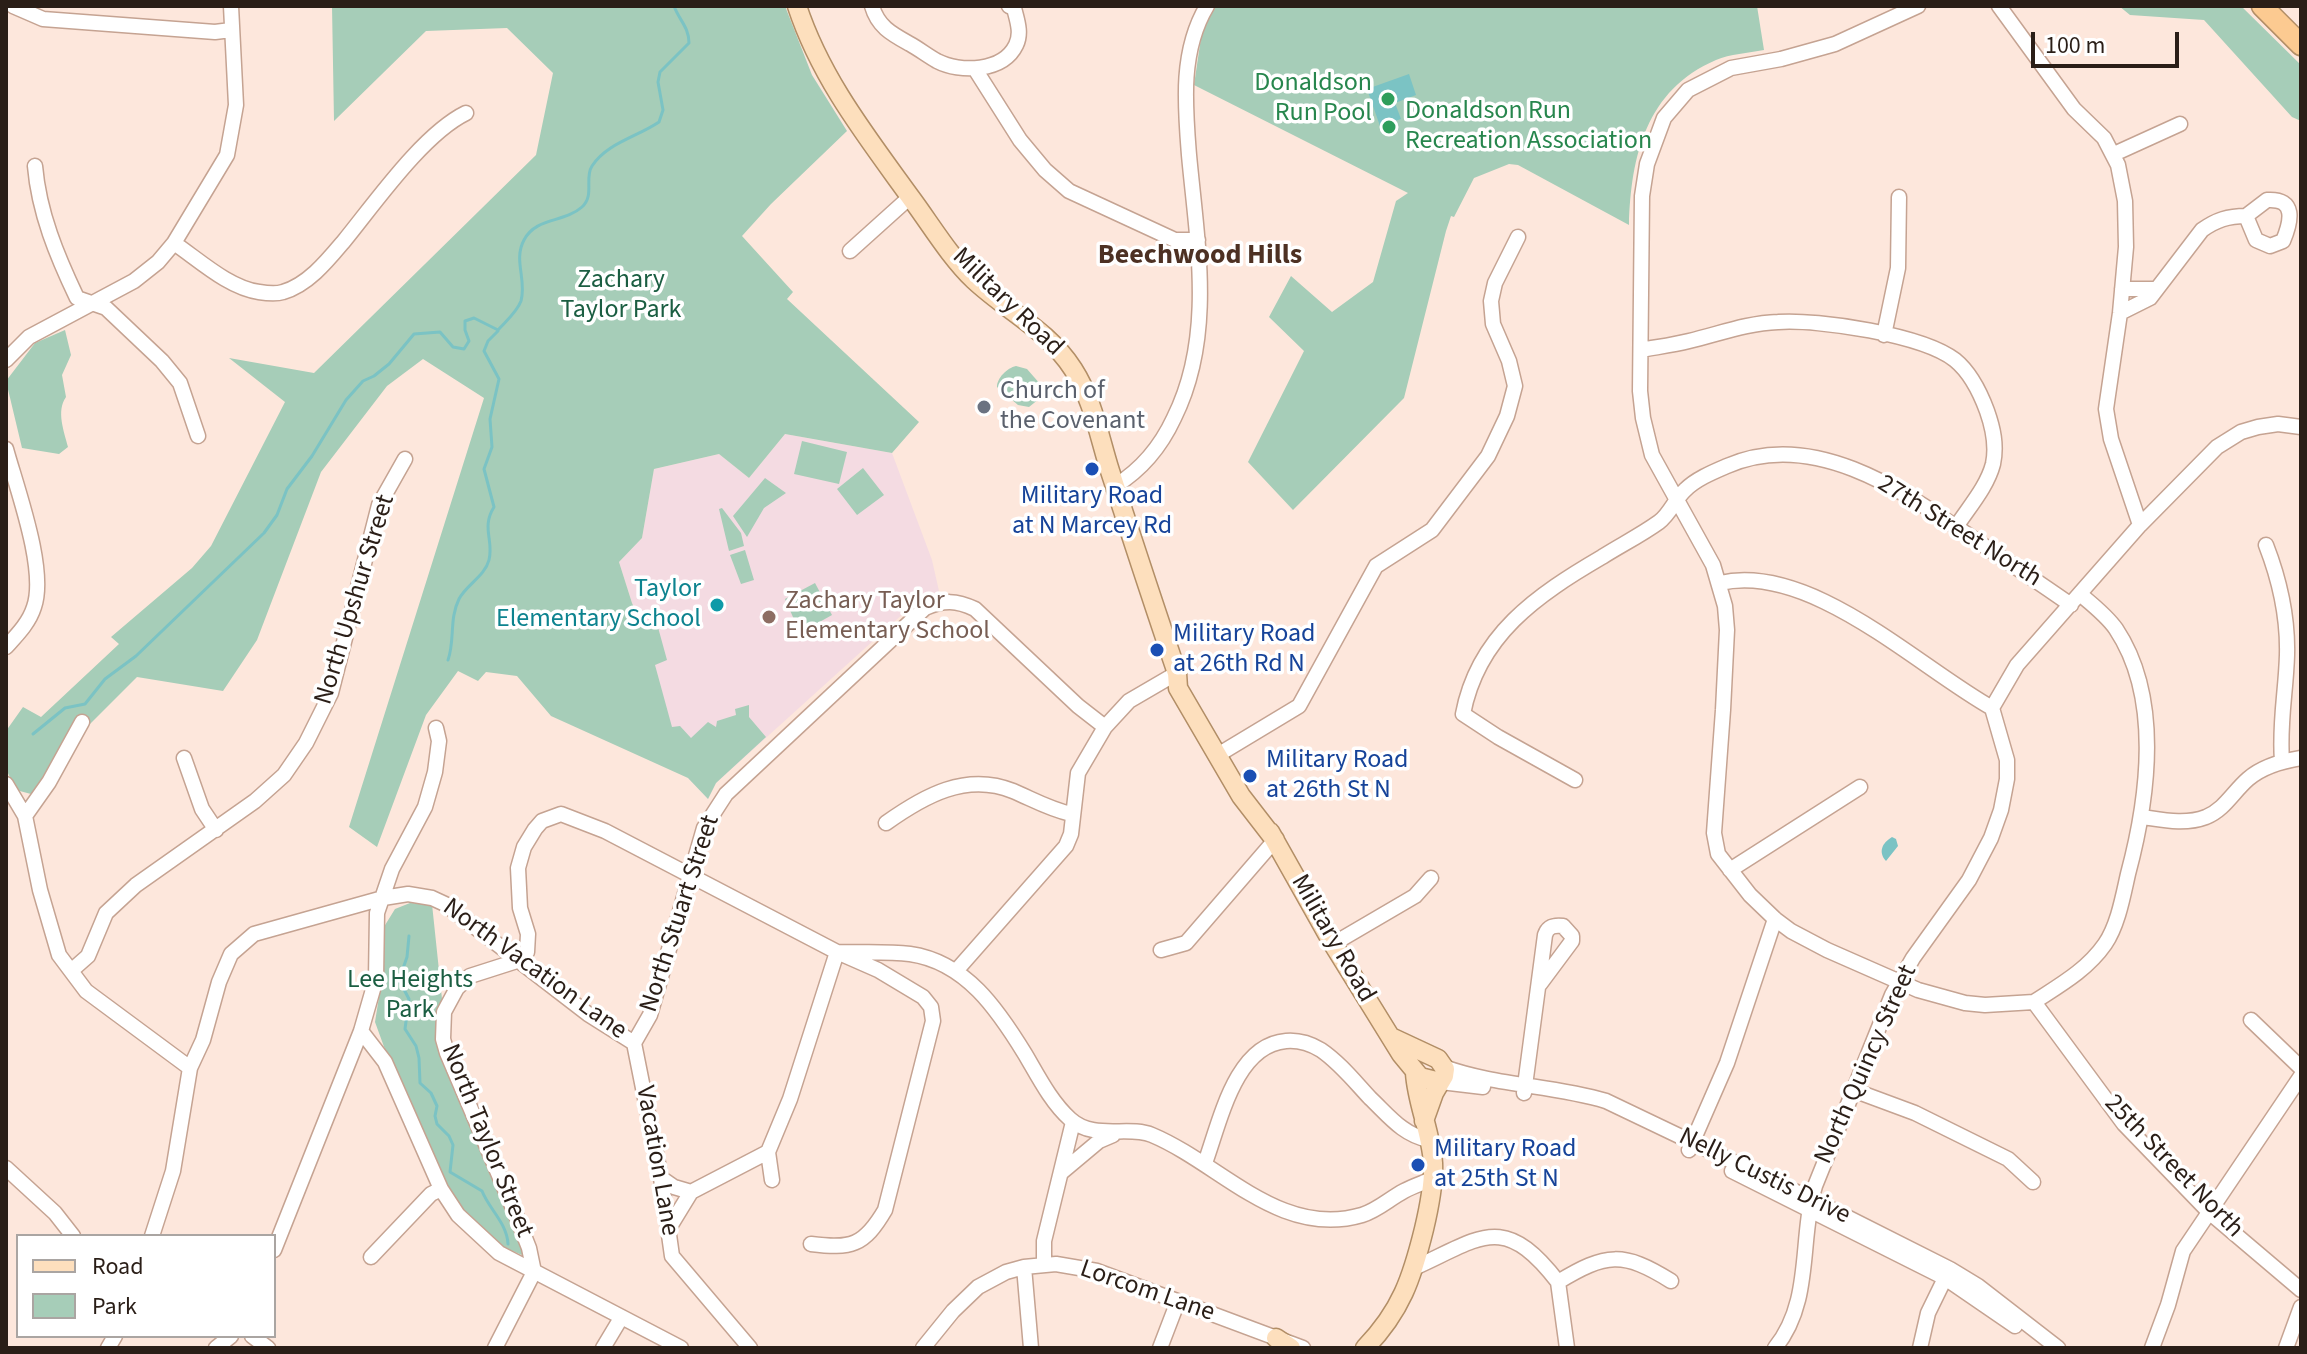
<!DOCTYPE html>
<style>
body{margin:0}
#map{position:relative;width:2307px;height:1354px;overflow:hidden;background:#fde7dc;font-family:"Source Sans 3",sans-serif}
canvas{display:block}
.frame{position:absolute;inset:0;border:8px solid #2a1e17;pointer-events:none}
.legend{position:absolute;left:16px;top:1234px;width:260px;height:104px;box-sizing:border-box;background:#fff;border:2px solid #aaa5a2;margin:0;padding:10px 14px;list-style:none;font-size:24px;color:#2a1e17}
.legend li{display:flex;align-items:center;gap:16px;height:40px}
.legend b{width:40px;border:2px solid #aaa5a2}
.scale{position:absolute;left:2031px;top:32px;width:148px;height:36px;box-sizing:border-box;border:4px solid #2a1e17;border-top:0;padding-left:10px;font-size:24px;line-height:28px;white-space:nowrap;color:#2a1e17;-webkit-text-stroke:6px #fff;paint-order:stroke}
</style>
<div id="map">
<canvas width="2307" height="1354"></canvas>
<div class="frame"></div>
<ul class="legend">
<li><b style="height:10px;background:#fddfbd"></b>Road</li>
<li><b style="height:22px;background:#a6cdb8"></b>Park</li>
</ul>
<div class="scale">100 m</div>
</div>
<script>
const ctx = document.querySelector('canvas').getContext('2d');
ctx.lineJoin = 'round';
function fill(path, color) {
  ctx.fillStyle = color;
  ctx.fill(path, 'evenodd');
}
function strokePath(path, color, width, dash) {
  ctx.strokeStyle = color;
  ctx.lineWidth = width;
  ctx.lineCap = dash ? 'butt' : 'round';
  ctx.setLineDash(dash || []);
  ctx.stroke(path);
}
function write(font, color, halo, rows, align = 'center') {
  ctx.font = font + ' "Source Sans 3",sans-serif';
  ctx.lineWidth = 7;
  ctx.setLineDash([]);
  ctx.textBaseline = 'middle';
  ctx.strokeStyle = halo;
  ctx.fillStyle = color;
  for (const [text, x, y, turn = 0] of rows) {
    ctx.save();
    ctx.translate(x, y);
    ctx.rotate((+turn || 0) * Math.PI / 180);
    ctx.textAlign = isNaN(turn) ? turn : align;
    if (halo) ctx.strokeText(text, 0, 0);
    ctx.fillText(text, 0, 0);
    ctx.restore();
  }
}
fill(new Path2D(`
 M785 434 892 453 932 560 939 591 915 603 716 783 708 799 688 778 660 690 645 631 632 603 619 562 642 538 654 469 719 454 749 478Z`), '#f4dbe2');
fill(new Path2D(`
 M332 6H785L812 75 847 131 771 204 742 236 793 292 787 299 919 422 892 453 785 434 749 478 719 454 654 469 642 538 619 562 632 603 644 629 648 622 656 620 667 660 655 665 672 727 680 726 691 738 708 722 716 727 717 721 736 715 735 709 749 705V717L766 737 716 783 708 799 688 778 551 716 517 676 486 672 478 681 458 671 426 715 377 847 349 827 484 398 423 359 387 386 321 472 257 640 223 691 137 677 90 724 82 722 42 786 31 794 16 790 6 769V731L23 707 41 717 119 644 111 637 192 568 211 546 285 402 229 358 314 373 536 155 553 73 507 28 426 31 334 121Z
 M1216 6H1757L1764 50C1748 53 1730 54 1716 60 1646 90 1631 156 1629 225L1518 165 1509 164 1474 178 1454 217 1451 216 1446 231 1404 398 1293 510 1248 462 1304 351 1269 317 1291 276 1332 312 1373 282 1396 201 1408 193 1194 85 1202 31Z
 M2119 6H2241L2301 65V121L2292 117 2204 20 2130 15Z
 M65 330 71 355 62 375 66 397C56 411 64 431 68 447L59 454 22 448 6 381 35 343Z
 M1016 366 1027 369 1041 385 1039 399 1029 407 1018 405 997 387C997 378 1007 368 1016 366Z
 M802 441 847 452 839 484 794 474Z
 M863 468 884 495 857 515 837 489Z
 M765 478 786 493 764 508 747 537 733 516Z
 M722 508 741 533 744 546 729 551 719 509Z
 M745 550 754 580 741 584 730 555Z
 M815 583 832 615 800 633 785 599Z
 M410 903 432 904 442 999 438 1012 525 1252 522 1255 498 1245 462 1210 443 1183 387 1055 375 1022 383 972 382 930 395 909Z`), '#a6cdb8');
fill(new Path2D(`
 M1409 74 1416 95 1395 103 1401 119 1380 126 1367 89Z
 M1892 837 1896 839 1898 846 1886 861C1878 852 1882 843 1892 837Z`), '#7bc3c4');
strokePath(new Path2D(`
 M448 660C455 641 449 619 459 599 466 585 485 576 489 560 494 540 481 528 494 507L484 469 492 447 490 419 499 379 484 351 488 341 498 331
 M33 734 65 708 85 704 105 679 136 656 264 533 277 515 287 489 312 456 346 400 363 381 374 376 389 364 414 334 440 332 453 347 464 349 469 341 465 330V321L474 318 498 330C506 321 517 312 521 301 527 280 513 260 524 240 536 217 564 223 582 207 595 195 584 178 592 166 607 143 637 137 659 122L663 110 658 82 660 72 689 43C689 27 679 20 674 6
 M409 936 407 957 399 980 409 999 405 1029 416 1046 419 1058 420 1083 431 1093 437 1106 435 1116 437 1124 449 1136 453 1145 450 1172 482 1191C489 1209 507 1223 508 1244`), '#7bc3c4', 3);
const minor = new Path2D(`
 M13 6 43 19 215 32 231 30
 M872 6C878 27 892 34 910 44 919 49 928 56 937 61 960 73 1003 72 1016 45 1022 33 1017 20 1014 8L1009 6
 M1918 6 1835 44 1781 59 1731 68 1688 90 1664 118 1647 164 1642 196 1640 391 1643 418 1652 455 1713 565 1725 606 1727 630 1723 710 1714 833 1718 854 1750 895 1775 919 1791 931 1827 950 1918 990 1965 1003 1985 1005 2034 1002 2124 1124 2209 1212 2301 1290
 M1999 6 2074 109 2104 138 2118 165 2125 201 2126 247 2120 313 2106 409 2111 439 2140 525
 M975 69 1020 140 1045 170 1069 191 1175 240H1198
 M2114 154 2180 124
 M35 166C39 213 57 256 77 298L106 308 162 361 180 383 198 436
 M174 243C199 260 229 288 259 292 265 293 277 294 283 292 308 285 328 260 344 241 375 203 423 134 466 113
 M850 251 910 197
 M2122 289H2156
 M2120 313 2150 298 2202 230C2216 220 2228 216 2246 216L2256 240 2270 246 2283 241C2291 222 2297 198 2267 200L2246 216
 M1884 335 1898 268 1899 197
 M1641 350C1657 347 1673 345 1689 341 1719 334 1747 323 1778 322 1819 319 1923 335 1955 360 1971 373 1980 392 1987 411 1993 428 1997 445 1993 464 1987 487 1969 507 1956 527
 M6 360 29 337 134 281 158 262 174 243 227 155 236 105 231 6
 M6 449C17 489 47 570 34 607 29 623 17 635 6 647
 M1115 486C1141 470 1161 446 1174 418 1215 336 1197 242 1189 155 1185 105 1180 51 1207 6
 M2266 545C2280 581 2288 616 2287 655 2286 692 2279 723 2282 761
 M1720 583C1810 562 1917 666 1992 708
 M1216 756 1299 706 1376 566 1432 530 1488 456 1507 416 1515 386 1509 361 1493 324 1491 301 1495 283 1518 237
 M184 758 202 809 216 830
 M1575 780 1498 737 1463 714C1478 635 1537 595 1602 557 1621 545 1641 535 1659 522 1670 514 1675 499 1685 490 1696 479 1713 472 1727 466 1813 428 1903 491 1971 537 2005 560 2038 582 2071 605
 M6 784 25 816 40 890 59 955 86 991 190 1068 173 1171 152 1236
 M25 816 49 782 82 722
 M2142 817C2163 820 2185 825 2206 817 2225 809 2233 792 2248 779 2263 766 2282 761 2301 758
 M886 823C924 796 966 772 1013 791 1034 800 1049 809 1071 814
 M1730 870 1860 787
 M1333 944 1415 896 1431 878
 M1161 950 1186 943 1275 840
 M71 971 88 956 106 913 136 885 255 801 284 775 306 743 331 693 379 505 405 459
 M956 971 1066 846 1071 834 1078 773 1105 727 1129 701 1177 673
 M2034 1002C2060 985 2087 970 2105 944 2118 925 2123 896 2128 874 2148 799 2162 698 2116 629 2107 616 2093 605 2081 595
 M2251 1020 2301 1068
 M361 1031 385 1062 441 1189 458 1215 499 1253 681 1348
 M634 1043 650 1015 704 828 726 794 925 608C944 600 956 600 975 609L1078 706 1105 727
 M634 1043 661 1178 672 1256 750 1348
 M1444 1067C1496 1086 1553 1085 1606 1101L1811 1199 1950 1269 1978 1286 2058 1348
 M190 1068 203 1040 219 982 231 954 254 934 383 898 408 894 432 898 445 904 588 1014 634 1043
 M1441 1082 1483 1087
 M1853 1090 1915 1113 2008 1159 2033 1182
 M1524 1093 1545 935C1548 926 1554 925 1563 926L1572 936V941L1540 984
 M1689 1150 1727 1063 1775 919
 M1205 1163C1220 1122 1235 1045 1286 1041 1298 1040 1311 1044 1321 1050 1340 1063 1355 1082 1370 1098 1389 1116 1403 1135 1429 1140
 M6 1168 55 1213 73 1236
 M1732 1171 1945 1278 2015 1326
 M1062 1172 1099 1141 1113 1135
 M661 1178 674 1187 691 1192
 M772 1180 768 1152 790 1099 837 952C860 953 886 951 910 954 966 962 998 1010 1025 1054 1038 1076 1051 1102 1070 1119 1094 1141 1128 1125 1152 1135 1221 1164 1280 1239 1362 1215 1378 1210 1389 1199 1404 1191 1413 1186 1423 1183 1432 1179
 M669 1228 691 1192 768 1152
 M274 1250 361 1031 376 979 377 913 392 869 425 807 435 772 439 741 436 728
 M371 1257 431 1194 441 1189
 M1044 1264V1241L1073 1122
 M1024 1267 1031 1348
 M1414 1268C1481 1238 1503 1211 1558 1282
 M1558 1282C1606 1253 1623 1251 1671 1281
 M1558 1282 1567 1348
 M252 1336 268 1348
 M108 1348 115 1336
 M216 1348 231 1336
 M495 1348 534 1272 529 1248 518 1220 447 1053 443 1039 444 1012 457 988 470 976 520 960 527 952 528 934 520 908 518 868 524 847 535 829 542 821 561 814 605 831 837 952 878 970 923 997 931 1007 933 1021 885 1210C864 1246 851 1249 811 1244
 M603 1348 621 1318
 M923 1348 953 1311 978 1287 1006 1272 1024 1267 1056 1264 1097 1271 1303 1348
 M1160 1348 1178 1301
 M1775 1348C1813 1301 1799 1240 1815 1186L1892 995 1913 958 1969 880 1991 838 2001 810 2007 779V760L1992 708 2017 665 2140 525 2217 447 2241 432 2258 427 2278 424 2301 427
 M1920 1348 1928 1313 1949 1270
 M2152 1348 2168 1305 2183 1251 2301 1076
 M2286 1348 2301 1307`);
const major = new Path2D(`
 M797 6C821 79 867 137 911 198 931 225 950 257 974 280 1007 311 1048 330 1073 369 1093 400 1099 436 1110 471 1132 538 1154 606 1177 673L1178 688 1241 796 1275 840
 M1270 832 1333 944 1401 1054 1420 1077 1440 1082
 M1393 1038 1438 1059 1445 1069 1444 1076 1434 1093 1424 1121
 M1276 1338 1291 1348
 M1365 1348C1401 1311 1412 1278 1424 1229 1429 1208 1434 1185 1433 1163 1431 1132 1417 1104 1415 1073`);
const highway = new Path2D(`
 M2262 6 2301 45`);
strokePath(minor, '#c5a392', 17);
strokePath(major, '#b28e66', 21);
strokePath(highway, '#b28e66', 23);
strokePath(minor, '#fff', 14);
strokePath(major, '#fddfbd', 18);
strokePath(highway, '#fcca91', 20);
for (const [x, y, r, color] of [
 [1388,99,8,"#2e9e5b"],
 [1389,127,8,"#2e9e5b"],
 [984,407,8,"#6b7280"],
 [1092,469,8,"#1a4fb4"],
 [717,605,8,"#0f9aa8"],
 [769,617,8,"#8d6e63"],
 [1157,650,8,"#1a4fb4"],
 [1250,776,8,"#1a4fb4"],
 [1418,1165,8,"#1a4fb4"]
]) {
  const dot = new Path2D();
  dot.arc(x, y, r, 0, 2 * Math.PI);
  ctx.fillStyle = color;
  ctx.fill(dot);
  strokePath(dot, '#fff', 3);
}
write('26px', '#27864d', '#fff', [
 ["Donaldson",1372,84],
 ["Run Pool",1372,114],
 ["Donaldson Run",1405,112,"left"],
 ["Recreation Association",1405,142,"left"]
], 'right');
write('26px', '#1b5e42', '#fff', [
 ["Zachary",621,281],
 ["Taylor Park",621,311],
 ["Lee Heights",410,981],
 ["Park",410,1011]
]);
write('26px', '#2a1e17', '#fff', [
 ["Military Road",1007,303,44],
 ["27th Street North",1959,532,32],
 ["North Upshur Street",356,600,-73],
 ["North Stuart Street",681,914,-72],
 ["Military Road",1332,939,60],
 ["North Vacation Lane",534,970,36],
 ["North Quincy Street",1867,1065,-66],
 ["North Taylor Street",486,1141,68],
 ["Vacation Lane",656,1161,80],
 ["25th Street North",2173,1167,46],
 ["Nelly Custis Drive",1764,1177,26],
 ["Lorcom Lane",1147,1292,19]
]);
write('26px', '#5b616d', '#fff', [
 ["Church of",1000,392],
 ["the Covenant",1000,422]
], 'left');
write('26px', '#164399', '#fff', [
 ["Military Road",1092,497,"center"],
 ["at N Marcey Rd",1092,527,"center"],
 ["Military Road",1173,635],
 ["at 26th Rd N",1173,665],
 ["Military Road",1266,761],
 ["at 26th St N",1266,791],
 ["Military Road",1434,1150],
 ["at 25th St N",1434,1180]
], 'left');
write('26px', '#0d838f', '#fff', [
 ["Taylor",701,590],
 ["Elementary School",701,620]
], 'right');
write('26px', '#785e54', '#fff', [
 ["Zachary Taylor",785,602],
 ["Elementary School",785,632]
], 'left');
write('bold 28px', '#4d3123', '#fff', [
 ["Beechwood Hills",1200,257]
]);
</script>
